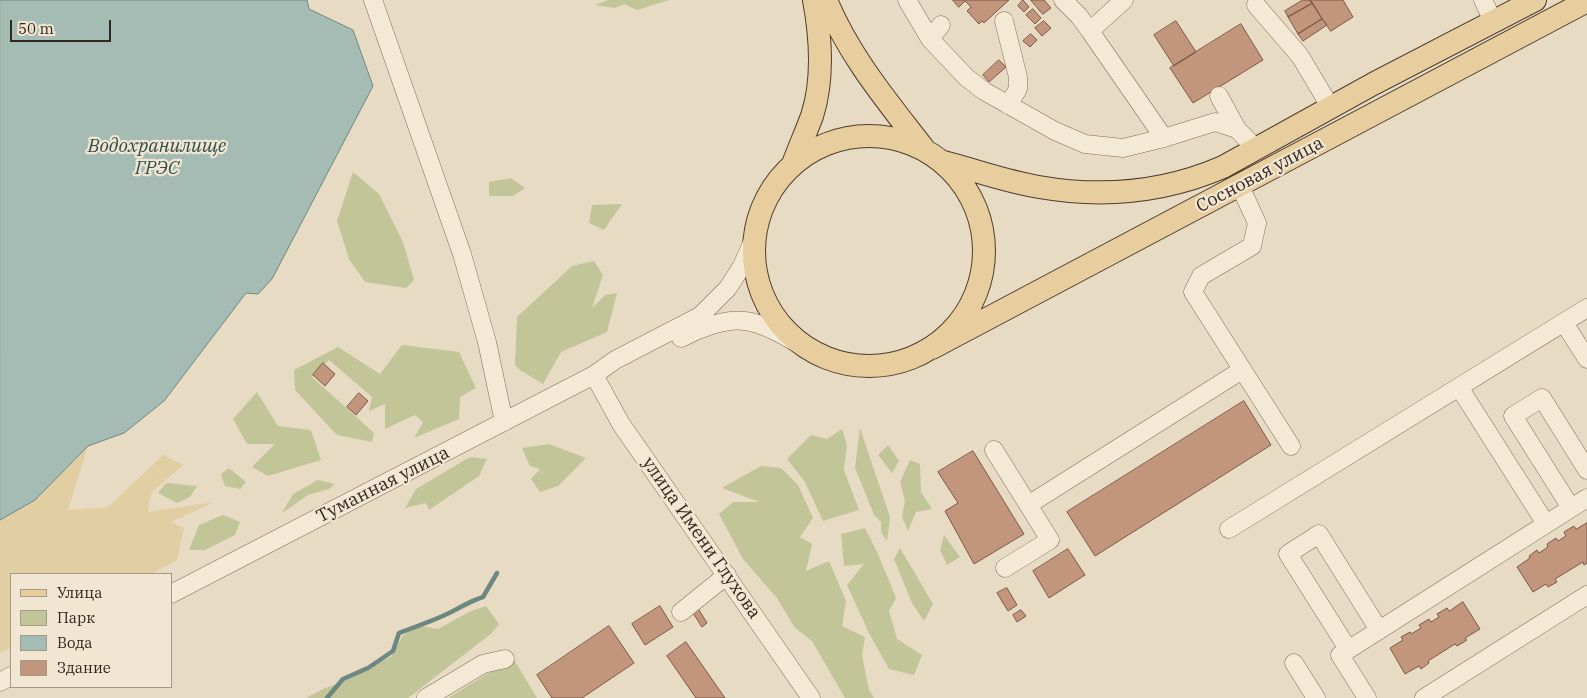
<!DOCTYPE html>
<meta charset="utf-8">
<style>
body{margin:0}
#map{position:relative;width:1587px;height:698px;overflow:hidden;background:#e8dbc3;font-family:"IBM Plex Serif",serif}
canvas{display:block}
.legend{position:absolute;left:10px;top:573px;width:162px;height:115px;box-sizing:border-box;background:#f1e6d1;border:1px solid #a59a89;margin:0;padding:6px 9px;list-style:none;font-size:15px;color:#32271e}
.legend li{display:flex;align-items:center;gap:10px;height:25px}
.legend b{width:25px;border:1px solid #a59a89}
.scale{position:absolute;left:10px;top:20px;width:101px;height:22px;box-sizing:border-box;border:2px solid #32271e;border-top:0;padding-left:6px;font-size:15px;line-height:18px;white-space:nowrap;color:#32271e;-webkit-text-stroke:4px #f1e6d1;paint-order:stroke}
</style>
<div id="map">
<canvas width="1587" height="698"></canvas>
<ul class="legend">
<li><b style="height:6px;background:#e8cd9e"></b>Улица</li>
<li><b style="height:14px;background:#c2c598"></b>Парк</li>
<li><b style="height:14px;background:#a4bcb4"></b>Вода</li>
<li><b style="height:14px;background:#c2967d"></b>Здание</li>
</ul>
<div class="scale">50 m</div>
</div>
<script>
const ctx = document.querySelector('canvas').getContext('2d');
ctx.lineJoin = 'round';
function fill(path, color) {
  ctx.fillStyle = color;
  ctx.fill(path, 'evenodd');
}
function strokePath(path, color, width, dash) {
  ctx.strokeStyle = color;
  ctx.lineWidth = width;
  ctx.lineCap = dash ? 'butt' : 'round';
  ctx.setLineDash(dash || []);
  ctx.stroke(path);
}
function write(font, color, halo, rows, align = 'center') {
  ctx.font = font + ' "IBM Plex Serif",serif';
  ctx.lineWidth = 4.5;
  ctx.setLineDash([]);
  ctx.textBaseline = 'middle';
  ctx.strokeStyle = halo;
  ctx.fillStyle = color;
  for (const [text, x, y, turn = 0] of rows) {
    ctx.save();
    ctx.translate(x, y);
    ctx.rotate((+turn || 0) * Math.PI / 180);
    ctx.textAlign = isNaN(turn) ? turn : align;
    if (halo) ctx.strokeText(text, 0, 0);
    ctx.fillText(text, 0, 0);
    ctx.restore();
  }
}
fill(new Path2D(`
 M608 0H669L637 10 624 4 615 8 595 5Z
 M353 172 379 194 403 242 414 280 406 288 365 282 349 259 337 221Z
 M511 178 525 188 513 196H489V182Z
 M622 204 604 230 589 223 592 205Z
 M594 261 603 275 592 308 605 295 617 293 607 332 561 352 543 384 520 370 515 365 517 317 572 266Z
 M402 345 459 352 476 388 460 397 459 419 414 438 423 422 415 415 385 429V404L369 411 372 397 329 360 312 377 374 433 372 442 337 435 295 390 294 370 338 347 380 374Z
 M257 392 278 426 311 430 321 460 268 476 252 467 275 444H247L233 419Z
 M860 428 890 517 887 541 881 532V522L874 515 855 468Z
 M842 429 847 445 844 470 859 510 823 521 805 482 787 459 811 435 827 439Z
 M549 444 586 458 558 486 540 492 531 479 540 469 530 466 522 448Z
 M888 445 899 461 892 473 878 455Z
 M470 457 487 459 479 476 429 510 426 503 405 508 416 489Z
 M910 460 920 464 921 492 932 509 916 512 908 531 902 517 905 501 900 482Z
 M761 466 781 468 798 485 813 518 800 537 812 544 806 571 829 561 846 601 842 626 865 637 862 655 869 690 874 698H845L812 641 795 628 777 598 743 559 719 514 733 502H759L722 488Z
 M229 468 246 482 240 489 225 486 221 474Z
 M318 480 335 484 329 489 308 495 282 513 293 494Z
 M166 483 197 486 190 497 177 503 158 493Z
 M223 515 240 522 235 535 205 550H189L199 525Z
 M865 528 878 554 896 598 889 611 897 639 922 655 914 675 889 669 869 633 847 585 864 564 844 566 841 534Z
 M944 535 960 557 947 565 940 550Z
 M900 548 933 604 924 621 912 603 894 559Z
 M486 606 499 624 492 633 408 698H306L323 689 339 683 360 669 391 657 403 635 421 626 438 629 469 612Z
 M513 658 537 698H448Z`), '#c2c598');
fill(new Path2D(`
 M88 446 68 510 108 507 163 455 183 465 151 493 148 512 214 502 171 522 184 528 177 560 151 574H11V648L0 653V520L35 500Z`), '#e1cea3');
const water = new Path2D(`
 M0 0H307L309 9 353 30 373 86 272 279 258 294 246 293 164 401 124 433 88 446 35 500 0 520Z`);
fill(water, '#a4bcb4');
strokePath(water, '#6d8880', 1);
strokePath(new Path2D(`
 M327 698 343 679 368 668 393 651 399 633C415 627 432 621 447 614 460 608 470 601 483 597L497 573`), '#6d8880', 4.5);
const building = new Path2D(`
 M953 0H1009L984 23 982 21 979 24 967 11 971 7 965 1 959 7Z
 M1023 0 1029 7 1024 12 1018 6Z
 M1031 0H1044L1051 8 1043 14Z
 M1303 0H1310L1313 3 1288 17 1285 11Z
 M1310 0H1343L1353 17 1331 31Z
 M1313 3 1322 19 1298 34 1288 17Z
 M1033 9 1041 18 1035 24 1026 15Z
 M1322 19 1327 25 1303 41 1298 34Z
 M1044 21 1051 28 1042 36 1035 28Z
 M1176 21 1196 52 1174 66 1154 35Z
 M1241 24 1263 60 1193 103 1170 68Z
 M1031 34 1037 40 1030 47 1023 41Z
 M999 60 1006 67 989 82 983 75Z
 M323 363 335 374 325 386 313 375Z
 M359 393 368 401 356 415 347 407Z
 M1244 401 1271 445 1095 556 1067 512Z
 M973 451 1024 534 974 564 945 511 958 503 938 472Z
 M1587 523V563L1584 565 1583 562 1555 579 1557 582 1548 587 1546 584 1533 592 1517 567 1530 558 1529 556 1537 550 1539 553 1548 547 1547 544 1556 538 1558 541 1566 536 1564 532 1574 526 1576 529Z
 M1068 549 1085 575 1049 598 1033 571Z
 M1007 588 1017 605 1008 611 997 593Z
 M1463 602 1480 629 1465 638 1467 640 1457 646 1455 644 1428 661 1429 663 1421 669 1419 666 1405 674 1390 648 1403 640 1401 637 1410 632 1411 634 1421 628 1419 625 1429 619 1431 622 1439 617 1437 614 1447 608 1449 611Z
 M660 606 673 627 645 645 632 624Z
 M699 610 707 623 702 627 693 613Z
 M1021 610 1026 616 1017 622 1013 615Z
 M609 626 634 663 582 698H552L537 675Z
 M686 642 725 698H696L667 656Z`);
fill(building, '#c2967d');
strokePath(building, '#7d5844', 1);
const minor = new Path2D(`
 M373 0 462 254 487 342 504 422
 M907 0 930 39 967 78 984 91 1055 131 1085 144 1123 148 1164 138 1215 122 1237 129 1257 150
 M1063 0 1079 16 1090 31 1164 138
 M1483 0 1493 21
 M1256 5 1300 56 1331 108
 M1004 21 1018 77V89L1008 105
 M1090 31 1124 0
 M930 39 941 25
 M1219 96 1237 129
 M1240 186 1257 223 1252 246 1201 276 1193 292 1291 446
 M1564 323 1587 359
 M681 338C698 329 726 318 745 321 764 323 790 339 806 348
 M594 375 621 424 811 698
 M1459 387 1546 524
 M994 450 1050 540 1005 568
 M1028 505 1242 370
 M1571 508 1513 416 1542 398 1587 470
 M1229 529 1587 308
 M171 594 594 375 615 360 700 316 728 288 742 266 754 239
 M681 612 727 575
 M1348 649 1288 554 1319 534 1379 630
 M1294 663 1316 698
 M0 682 11 676
 M426 698 483 664 505 659
 M1367 698 1340 655 1587 498
 M1424 698 1587 595`);
const major = new Path2D(`
 M826 0C849 56 887 101 924 149
 M754 251a115 115 0 1 1 230 0a115 115 0 1 1-230 0Z
 M943 162C975 170 1007 182 1039 187 1102 198 1165 192 1223 167L1373 84 1535 0
 M793 164C799 148 806 132 812 116 824 79 821 38 814 0
 M932 348 1587 1`);
strokePath(minor, '#806d5c', 19);
strokePath(major, '#4e3d30', 24);
strokePath(minor, '#f4e9d5', 18);
strokePath(major, '#e8cd9e', 22);
write('18px', '#32271e', '#f1e6d1', [
 ["Сосновая улица",1260,175,-28],
 ["Туманная улица",383,485,-27],
 ["улица Имени Глухова",701,538,55]
]);
write('italic 19px', '#2f504c', '#f1e6d1', [
 ["Водохранилище",157,147],
 ["ГРЭС",157,169]
]);
</script>
